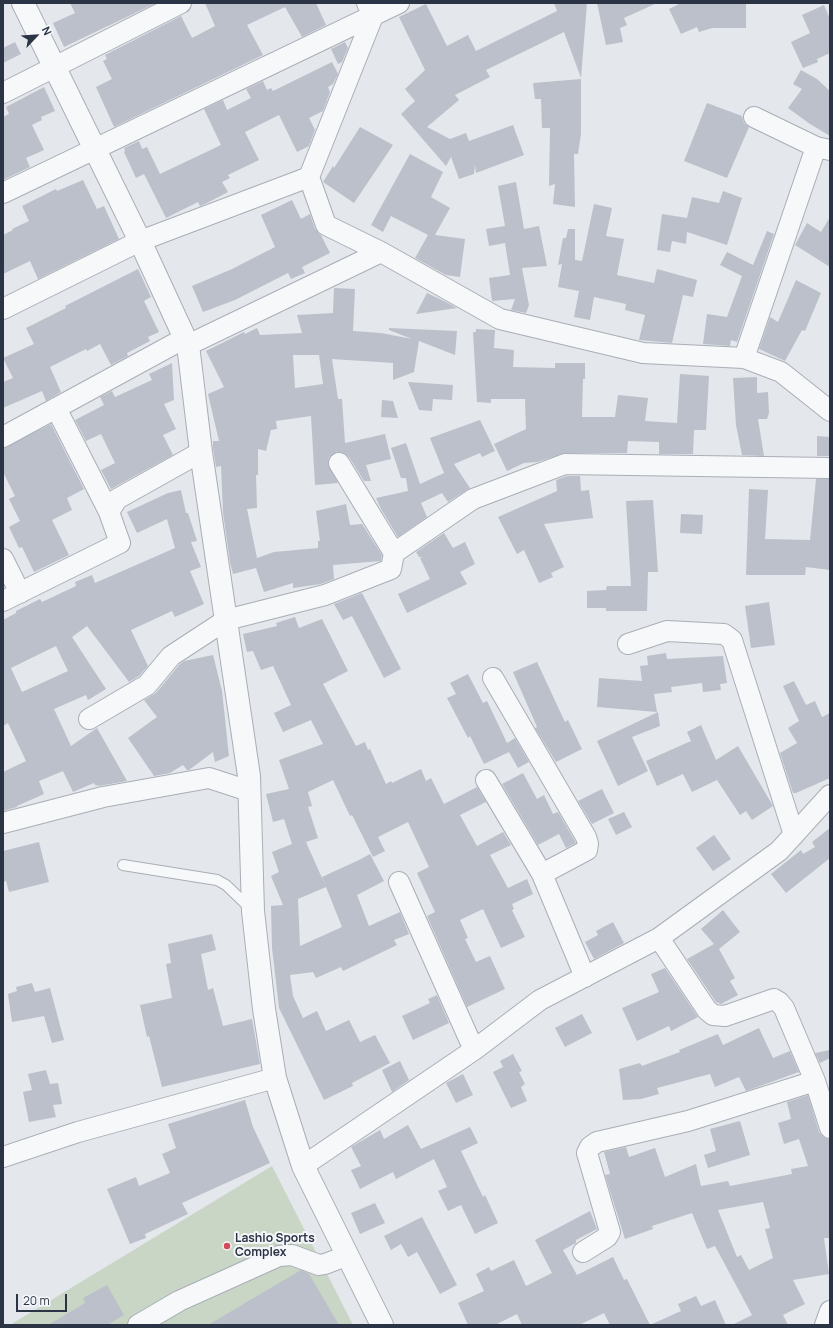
<!DOCTYPE html>
<style>
body{margin:0}
#map{position:relative;width:833px;height:1328px;overflow:hidden;background:#e4e7ec;font-family:Manrope,sans-serif}
canvas{display:block}
.frame{position:absolute;inset:0;border:4px solid #2b3445;pointer-events:none}
.north{position:absolute;left:16px;top:16px;width:40px;height:40px;-webkit-text-stroke:3px #f4f6f9;paint-order:stroke;rotate:65deg;font-size:11px;font-weight:700;line-height:16px;text-align:center;color:#2b3445}
.north::after{content:'';display:block;margin:auto;width:14px;height:18px;background:#2b3445;clip-path:polygon(50% 0,100% 100%,50% 72%,0 100%)}
.scale{position:absolute;left:16px;top:1294px;width:51px;height:18px;box-sizing:border-box;border:2px solid #2b3445;border-top:0;padding-left:5px;font-size:12px;line-height:14px;white-space:nowrap;color:#2b3445;-webkit-text-stroke:3px #f4f6f9;paint-order:stroke}
</style>
<div id="map">
<canvas width="833" height="1328"></canvas>
<div class="frame"></div>
<div class="north">N</div>
<div class="scale">20 m</div>
</div>
<script>
const ctx = document.querySelector('canvas').getContext('2d');
ctx.lineJoin = 'round';
function fill(path, color) {
  ctx.fillStyle = color;
  ctx.fill(path, 'evenodd');
}
function strokePath(path, color, width, dash) {
  ctx.strokeStyle = color;
  ctx.lineWidth = width;
  ctx.lineCap = dash ? 'butt' : 'round';
  ctx.setLineDash(dash || []);
  ctx.stroke(path);
}
function write(font, color, halo, rows, align = 'center') {
  ctx.font = font + ' Manrope,sans-serif';
  ctx.lineWidth = 4;
  ctx.setLineDash([]);
  ctx.textBaseline = 'middle';
  ctx.strokeStyle = halo;
  ctx.fillStyle = color;
  for (const [text, x, y, turn = 0] of rows) {
    ctx.save();
    ctx.translate(x, y);
    ctx.rotate((+turn || 0) * Math.PI / 180);
    ctx.textAlign = isNaN(turn) ? turn : align;
    if (halo) ctx.strokeText(text, 0, 0);
    ctx.fillText(text, 0, 0);
    ctx.restore();
  }
}
fill(new Path2D(`
 M272 1166 353 1325H10Z`), '#c9d6c5');
fill(new Path2D(`
 M70 3H156L64 47 53 23 75 13Z
 M205 3H316L326 25 302 37 285 7 247 25 263 55 114 127 96 87 112 79 103 61 107 59 105 55 181 16 192 38 215 26Z
 M554 3H587L581 78 564 32 486 70 490 77 455 95 459 100 427 127 450 139 466 133 469 141 513 125 524 155 476 173 475 165 474 174 459 179 451 157 446 166 401 114 415 101 405 89 425 70 399 17 426 4 447 46 468 35 476 51 557 11Z
 M597 3H657L624 18 627 25 620 28 623 42 606 45Z
 M681 3H746V28H712L699 32 697 27 681 34 669 9Z
 M824 5 830 19V53L817 59 818 62 803 68 791 42 810 33 802 15Z
 M15 42 21 54 3 63V48Z
 M345 42 348 48 342 62 338 64 331 49Z
 M332 62 338 74 333 84 328 87 330 92 323 111 309 118 315 130 309 146 297 152 279 115 245 132 259 160 228 175 230 178 222 182 228 192 205 204 200 206 198 202 166 218 144 174 136 178 124 152 125 151 124 148 139 141 142 149 147 147 160 174 221 145 204 109 223 100 227 110 251 98 246 89 263 81 267 90 271 88 273 91Z
 M801 70 817 79 830 91V136L810 124 788 108 802 89 793 84Z
 M581 79V134L578 154H574L575 207 553 204 555 184 549 186 550 128H542L541 99H535L533 83Z
 M44 87 55 111 41 117 42 120 32 125 44 150 26 158 30 167 3 180V117L9 114 6 107Z
 M707 103 742 116 744 123 749 127 727 178 684 161Z
 M360 127 393 145 354 203 323 182 333 166 334 168Z
 M410 154 443 172 431 197 450 208 435 235 465 239 460 277 446 275 415 258 428 235 391 216 383 232 371 225Z
 M83 180 97 209 104 206 119 239 38 279 30 261 3 274V235L13 230 12 229 29 221 22 206 56 189 57 191Z
 M516 182 524 229 539 226 547 266 522 268 529 305 526 313 511 310 515 299 492 301 489 278 510 275 505 243 489 246 486 229 505 226 498 186Z
 M723 191 742 198 727 245 687 232 686 244 672 241 670 252 657 250 662 214 687 218 692 197 719 203Z
 M292 200 301 219 310 214 315 229 321 235 330 253 302 267 305 273 291 279 288 273 235 300 203 312 192 286 232 269 275 247 261 215Z
 M594 204 612 208 606 236 624 239 617 275 654 283 657 269 697 280 693 297 683 295 672 343 639 340 645 315 625 310 626 304 594 297 590 320 574 317 579 291 558 287 562 264 558 265 563 238H566L568 229H575V260L582 261Z
 M830 217V267L795 245 807 223 821 232Z
 M767 231 774 234 737 342 731 340 730 346 703 344 707 314 727 317 742 276 720 265 727 252 753 265Z
 M138 269 151 297 144 301 159 332 148 337 150 341 127 353 128 356 111 365 100 344 87 351 86 349 50 367 61 392 46 401 42 391 3 408V382L13 378 3 358 34 344 26 328 66 308 65 306Z
 M796 280 821 293 805 331 802 330 785 361 759 349 770 317 778 322Z
 M334 288 355 289 353 331 381 333 412 339 389 330V328L457 331 455 355 419 341 414 372 393 380V363L332 359 338 399H342L345 443 385 434 391 459 366 465 371 481H364L349 457 344 453 338 452 329 457 328 463 338 483 315 485 311 416 276 421 277 429 271 430 266 451 258 449V475H256L257 508 247 509 257 558 274 552 318 548V541H320L316 511 346 504 350 525 362 524 382 555 381 561 333 565 334 579 321 584 293 588V583L264 592 256 568 233 574 230 562 223 513 221 466 216 467 213 448V441H219L208 394 224 387 206 351 244 332 245 334 257 328 260 335 302 333 297 315 333 313ZM293 355H319L323 384 295 388Z
 M427 293 446 302 457 308 416 314Z
 M476 329 495 330 494 348 514 350 513 367 555 368V363H585V379H583L582 417H615L618 395 648 398 645 421 677 423 680 374 709 376 706 430H694L693 454H659V442L628 441 627 453H565L537 462 524 463 507 471 494 444 526 429 525 399H491V403L477 402 473 332H476Z
 M172 363 174 400 164 404 176 429 163 435 173 455 111 489 101 470 115 463 101 434 86 441 75 420 104 405 100 397 112 391 115 397 152 380 149 374Z
 M757 377V393L768 392 769 413 767 419H758L764 456 742 455 736 425 733 378Z
 M408 382 453 385 452 400 433 399 432 411 419 410Z
 M382 400 393 401 398 418 381 417Z
 M480 420 495 451 482 457 480 453 454 464 470 488 448 502 442 493 421 503 427 517 398 537 381 509 376 498 408 491 406 478H401L391 448 406 443 420 484 444 473 430 438Z
 M51 424 84 489 67 498 72 510 52 520 69 555 34 572 22 547 19 548 9 527 20 521 9 499 15 496 3 472V448Z
 M817 436 830 437V456H817Z
 M567 476H580L581 491 589 490 593 518 544 524 564 567 551 573 553 577 539 583 524 550 517 554 498 517 557 491 556 480Z
 M816 479H830V570L806 567 805 575H746L749 489 768 490 765 539 810 540Z
 M181 490 186 513H188L197 541 191 542 201 567 190 571 204 604 175 617 172 611 131 630 148 666 139 676 129 682 87 626 72 637 106 689 88 700 86 695 54 709 71 746 97 728 127 781 99 786 98 785 96 786 94 783 73 792 63 771 39 781 44 794 17 806V807L3 811V772L26 761 8 723 3 726V620L16 613V611L40 599 42 602 76 586 75 582 92 575 95 583 175 548 167 519 137 533 127 512 168 493ZM56 646 68 671 22 692 11 668Z
 M653 500 658 572H648L647 611H606V608H587V591L606 590 607 586H631L626 501Z
 M681 514 703 515 702 534 680 533Z
 M444 533 453 548 465 542 475 564 460 572 467 584 407 613 398 594 430 579 420 558 423 557H419L416 552Z
 M362 593 401 669 384 678 352 616 343 620 334 604Z
 M769 602 775 645 751 648 745 606Z
 M295 617 299 628 322 619 348 671 323 684 356 746 365 742 368 750 370 749 386 784 391 781 392 783 421 769 426 781 431 778 444 804 477 787 486 802 460 815 477 846 503 832 511 845 490 855 508 888 527 879 533 894 512 904 514 909 512 910 525 937 501 948 483 909 460 920 468 938 465 939 476 962 490 956 505 989 467 1007 427 916 435 912 417 873 429 867 408 822 378 837 385 851 373 857 352 815 350 816 333 780 308 792 312 806 308 807 318 838 306 842 326 887 298 899 300 946 342 927 322 877 359 860 370 854 384 881 357 895 369 926 400 912 409 934 394 940 397 945 343 971 341 967 316 978 313 972 290 975 293 996 303 1018 317 1011 326 1031 349 1020 360 1042 375 1035 390 1063 352 1083 353 1086 324 1100 279 1008 272 948 271 906 283 905 271 876 279 872 272 852 292 844 284 819 273 822 266 794 289 789 279 760 323 744 311 720 283 732 274 713 291 705 273 666 261 670 253 651 247 652 243 634 277 626 276 623Z
 M666 653 667 659 723 656 727 683 720 684 721 690 703 692 702 683 671 687 672 692 654 694 657 712 597 707 599 678 642 681 640 666 648 665 647 656Z
 M213 655 222 691 229 756 215 762 213 752 189 770H187L183 765 170 773 154 776 128 738 157 717 144 700 156 693 179 665 184 661Z
 M537 662 565 722 568 720 582 749 556 762 535 728 537 727 513 672Z
 M468 674 483 703 487 701 507 743 515 738 529 762 518 768 509 752 484 764 470 736 468 738 447 698 456 694 450 683Z
 M794 681 806 705 815 701 822 717 830 713V778L796 793H793L780 753 797 743 788 728 799 721 783 686Z
 M658 712 660 726 632 737 648 771 618 786 597 741Z
 M701 725 716 760 738 746 773 806 752 820 746 811 740 815 717 780 692 792 683 774 657 786 646 761 691 741 687 732Z
 M523 773 537 799 544 795 553 814 558 812 576 843 566 848 559 834 538 845 502 784Z
 M602 789 614 813 592 824 578 801Z
 M624 812 632 827 616 835 608 819Z
 M830 828V858L786 893 771 874 801 850 803 854 815 847 812 842Z
 M714 835 731 859 713 871 696 848Z
 M39 842 49 882 9 892 6 881 3 882V851Z
 M723 910 740 932 719 949 735 978 730 981 738 995 721 1004 716 1002 687 959 714 944 701 929Z
 M613 922 624 943 594 959 585 942 598 935 596 931Z
 M212 934 216 950 201 954 208 990 213 988 223 1026 252 1019 260 1064 162 1087 149 1036 147 1037 140 1005 172 998 166 964 171 963 168 944Z
 M665 968 698 1017 671 1031 669 1026 637 1041 622 1008 659 992 651 974Z
 M32 983 35 992 50 988 64 1040 52 1043 44 1016 12 1022 8 994 17 991 16 987Z
 M437 995 449 1023 413 1040 402 1016 430 1003 428 999Z
 M582 1014 592 1033 565 1047 555 1028Z
 M759 1028 773 1058 790 1051 799 1072 746 1091 739 1077 715 1087 710 1074 657 1088 659 1094 641 1099 623 1100 619 1069 640 1063 642 1066 680 1052 679 1050 718 1034 723 1045Z
 M830 1050V1058L820 1063 815 1053Z
 M513 1054 522 1071 519 1072 525 1084 521 1087 527 1101 511 1108 493 1072 503 1067 500 1061Z
 M400 1061 409 1080 392 1092 382 1070Z
 M46 1070 50 1084 58 1083 62 1104 53 1105 56 1117 29 1122 23 1092 32 1090 28 1074Z
 M463 1074 473 1095 456 1103 446 1083Z
 M808 1095 819 1132 823 1137 830 1139V1238H824L829 1274 793 1280 805 1304 783 1315 788 1325H732L752 1315 715 1246 707 1249 692 1213 652 1226 653 1229 625 1239 605 1175 610 1174 604 1152 626 1147 629 1157 655 1148 665 1177 696 1164 701 1186 728 1181 730 1186 792 1174 791 1169 808 1166 799 1139 784 1144 778 1123 791 1119 787 1102ZM763 1202 770 1228 765 1229 773 1258 749 1270 741 1255 737 1257 718 1210Z
 M245 1100 253 1127 270 1163 182 1203 188 1214 145 1234 146 1238 130 1244 107 1189 136 1177 139 1186 170 1173 162 1154 176 1148 168 1124Z
 M740 1121 750 1155 708 1168 704 1155 716 1151 710 1129Z
 M408 1125 421 1149 470 1127 478 1143 461 1151 483 1197 485 1195 498 1223 475 1234 461 1205 448 1211 438 1191 447 1187 434 1159 396 1179 393 1172 360 1189 351 1170 361 1166 351 1147 380 1130 384 1139Z
 M375 1203 385 1223 360 1234 351 1213Z
 M590 1211 597 1229 576 1240V1243L563 1250 577 1275 613 1257 624 1280 627 1279 650 1325 681 1311 678 1304 696 1296 701 1306 715 1300 726 1325H610L604 1313 579 1325H522L517 1314 495 1325H468L458 1303 484 1291 476 1274 489 1267 491 1271 514 1260 526 1286 552 1273 535 1240Z
 M422 1217 457 1285 440 1294 417 1252 408 1257 401 1244 391 1250 384 1236Z
 M301 1270 309 1274 339 1325H208Z
 M107 1285 124 1315 107 1325H48L85 1303 83 1298Z`), '#bbc0ca');
const service = new Path2D(`
 M123 865 217 880 226 885 251 909`);
const minor = new Path2D(`
 M3 93 181 3
 M754 117 816 147 830 150
 M309 177 326 225 381 252 500 319 643 353 744 358 781 372 830 411
 M3 193 399 3
 M3 309 140 241 309 177 373 16 367 3
 M188 345 381 252
 M744 358 816 147
 M56 408 109 512
 M3 437 185 338
 M339 463 394 553
 M3 559 20 593
 M3 601 120 543 109 512 117 499 201 452
 M628 644 667 631 724 634 732 640 794 835
 M493 678 586 837 588 844 587 850 542 874 585 977
 M89 719 147 685 171 656 226 620 325 595 391 569 394 553 473 499 565 464 830 468
 M486 780 542 874
 M3 823 103 797 209 778 249 791
 M399 882 474 1050
 M659 938 707 1010 713 1015 725 1016 774 999 779 1002 784 1008 815 1081 830 1128
 M3 1157 78 1132 275 1078
 M303 1166 474 1050 540 1000 659 938 779 851 830 795
 M583 1252 607 1237 610 1232 587 1153 590 1147 597 1142 688 1121 815 1081
 M138 1325 179 1301 279 1256 292 1255 319 1265 325 1264 346 1256
 M825 1325 830 1311`);
const tertiary = new Path2D(`
 M23 3 140 241 188 345 201 452 249 776 253 911 264 1009 275 1078 303 1166 382 1325`);
strokePath(service, '#a9aeb7', 12);
strokePath(minor, '#a9aeb7', 22);
strokePath(tertiary, '#a9aeb7', 24);
strokePath(service, '#f7f8fa', 10);
strokePath(minor, '#f7f8fa', 20);
strokePath(tertiary, '#f7f8fa', 22);
for (const [x, y, r, color] of [
 [227,1246,4,"#d1495b"]
]) {
  const dot = new Path2D();
  dot.arc(x, y, r, 0, 2 * Math.PI);
  ctx.fillStyle = color;
  ctx.fill(dot);
  strokePath(dot, '#f4f6f9', 1.5);
}
write('bold 12px', '#2b3445', '#f4f6f9', [
 ["Lashio Sports",235,1239],
 ["Complex",235,1253]
], 'left');
</script>
